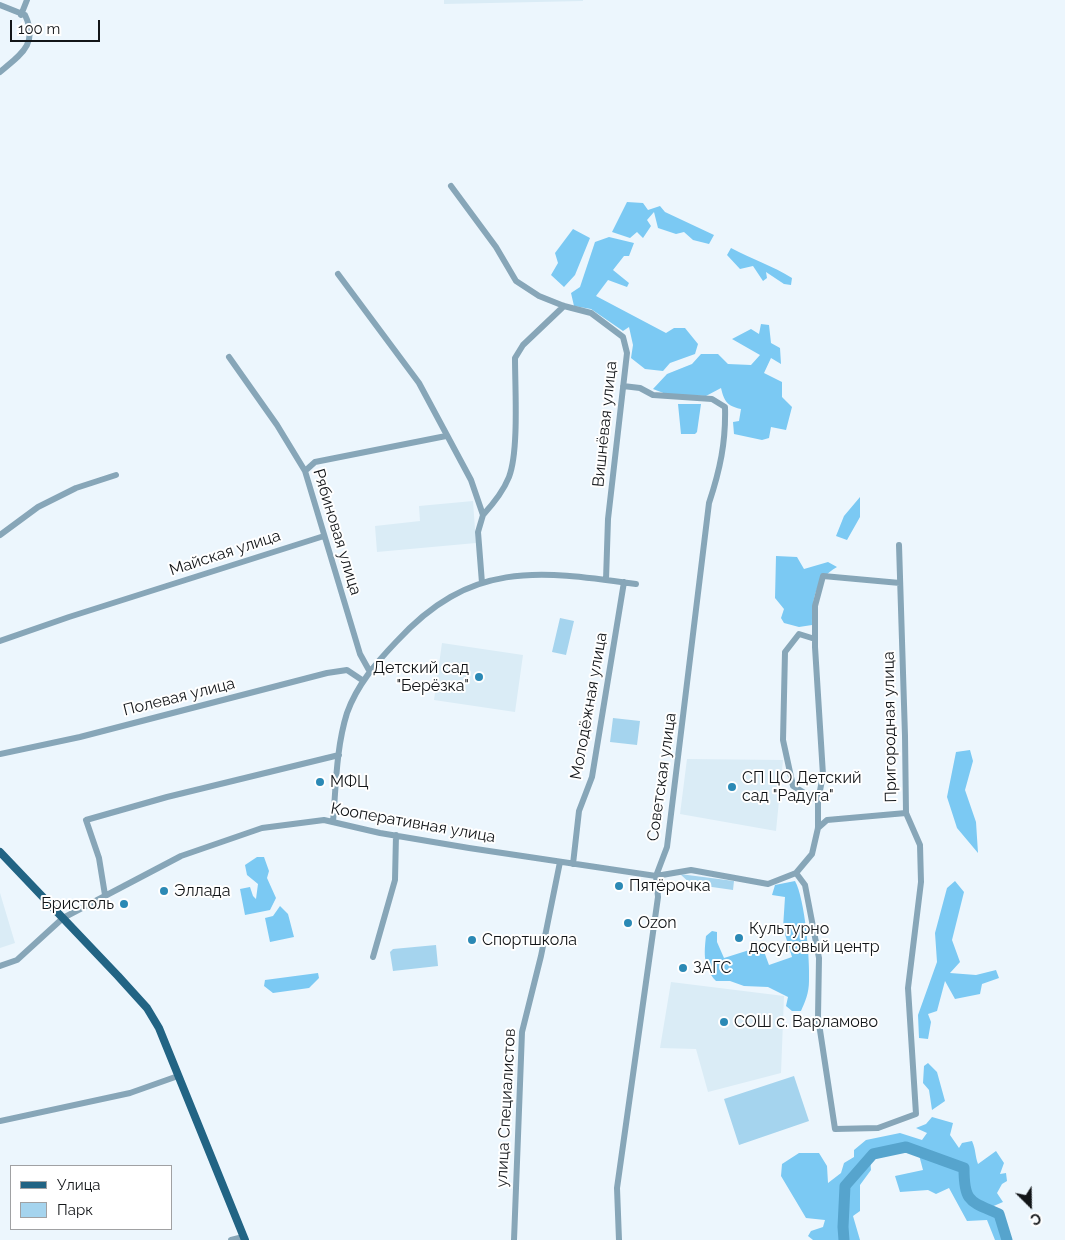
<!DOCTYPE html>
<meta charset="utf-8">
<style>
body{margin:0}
#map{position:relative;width:1065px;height:1240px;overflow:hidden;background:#ecf6fd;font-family:Raleway,sans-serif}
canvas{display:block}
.legend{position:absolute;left:10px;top:1165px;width:162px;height:65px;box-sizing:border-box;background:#fff;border:1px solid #a0a1a3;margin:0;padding:6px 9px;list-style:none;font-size:15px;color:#121518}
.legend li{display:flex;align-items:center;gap:10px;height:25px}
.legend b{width:25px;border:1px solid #a0a1a3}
.north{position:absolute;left:1005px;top:1180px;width:50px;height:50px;-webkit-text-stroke:4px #fff;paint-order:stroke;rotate:157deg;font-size:14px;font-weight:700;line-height:20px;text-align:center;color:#121518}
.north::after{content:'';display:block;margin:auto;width:18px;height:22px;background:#121518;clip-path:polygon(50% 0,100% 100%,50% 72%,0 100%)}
.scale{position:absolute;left:10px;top:20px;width:90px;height:22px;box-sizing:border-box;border:2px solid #121518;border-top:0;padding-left:6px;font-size:15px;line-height:18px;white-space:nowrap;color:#121518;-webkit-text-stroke:4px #fff;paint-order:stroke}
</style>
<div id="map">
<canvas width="1065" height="1240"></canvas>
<ul class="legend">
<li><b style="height:6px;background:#226484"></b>Улица</li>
<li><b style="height:14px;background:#a5d4ee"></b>Парк</li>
</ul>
<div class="north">С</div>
<div class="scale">100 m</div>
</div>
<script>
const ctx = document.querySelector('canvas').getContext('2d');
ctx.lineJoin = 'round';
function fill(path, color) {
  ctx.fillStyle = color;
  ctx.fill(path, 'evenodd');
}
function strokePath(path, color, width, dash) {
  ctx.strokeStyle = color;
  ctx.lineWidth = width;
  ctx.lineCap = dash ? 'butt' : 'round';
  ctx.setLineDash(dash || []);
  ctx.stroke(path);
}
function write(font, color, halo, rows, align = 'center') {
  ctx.font = font + ' Raleway,sans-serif';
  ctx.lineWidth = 4;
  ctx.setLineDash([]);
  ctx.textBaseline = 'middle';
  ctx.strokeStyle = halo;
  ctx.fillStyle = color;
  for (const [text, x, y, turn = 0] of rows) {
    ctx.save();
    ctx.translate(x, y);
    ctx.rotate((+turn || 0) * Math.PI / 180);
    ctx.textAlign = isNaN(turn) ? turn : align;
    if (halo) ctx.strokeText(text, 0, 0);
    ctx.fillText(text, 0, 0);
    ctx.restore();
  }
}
fill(new Path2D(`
 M444 0H583V1L444 4Z
 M473 501 476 543 377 552 375 526 420 521 419 506Z
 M442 643 523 655 515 712 434 700Z
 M687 759 783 760 776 831 680 814Z
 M0 893 15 943 0 948Z
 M671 982 784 996 781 1073 708 1092 696 1049 660 1048Z`), '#daecf6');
fill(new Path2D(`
 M560 618 574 621 566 655 552 652Z
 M613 718 640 721 637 745 610 742Z
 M680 874 734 881 733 890 691 884Z
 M436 945 438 966 393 971 390 952 393 949Z
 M794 1076 809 1121 739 1145 724 1099Z`), '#a5d4ee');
fill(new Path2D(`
 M627 202 643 203 648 210 660 206 665 212 714 235 709 244 693 240 684 232 676 234 658 228 654 212 647 220 651 226 643 238 637 232 630 238 612 232Z
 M573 229 590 238 575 275 564 287 551 275 558 263 555 253Z
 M609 237 634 243 629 256H624L613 270 629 283 627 287 608 280 596 296 666 333 674 328H685L698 344 695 354 670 363 663 371 645 369 631 358 633 345 629 327 623 331 591 309 574 306 571 293 580 287 595 242Z
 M731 248C752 259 773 266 792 278L791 285 784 284 766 272 767 278 763 281 753 266 740 269 727 255Z
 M761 324 769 325 771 343 780 348 781 364 771 358 764 373 782 382V397L792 407 786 430 771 427 769 438 762 440 734 434 733 422 739 421 741 409C727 406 724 401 721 388L706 396 666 394 653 389 667 374 692 364 701 354H718L728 364 751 365 760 355 732 339 751 329 759 334Z
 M678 404H701L697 432 695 434H681Z
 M860 497V517L847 540 836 536 844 516Z
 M776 556 797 557 804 569 828 562 837 567C814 580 812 601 812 625L799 627 784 623 781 618 784 609 775 598Z
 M970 750 973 761 965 790 976 822 978 853 957 828 947 797 956 752Z
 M257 857H264L269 871 267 878 276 898 270 910 245 915 240 889 250 887 253 896 256 899 258 884 247 875 245 865Z
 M795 881C805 899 810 959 809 981 809 993 805 1002 801 1011H792L786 1006 788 997 768 987 744 986 730 981H716C703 967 704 954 706 936L712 931 717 932V942L724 958 762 946 769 965 792 957 783 928 785 897 772 895 775 885Z
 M955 881 964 892 952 940 960 962 950 973 976 975 996 970 999 978 982 984 980 994 955 999 945 981 937 1011 928 1014 931 1022 928 1039 919 1038 918 1015 937 962 935 933 947 888Z
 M280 906 288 914 294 937 270 942 265 918 273 916Z
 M318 973 319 978 309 988 273 993 264 986 265 980Z
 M928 1063 937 1072 945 1101 932 1110 929 1090 923 1083 924 1066Z
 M932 1117 953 1123 950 1135 959 1148 962 1143 972 1141C976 1150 975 1156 978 1164L996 1151 1004 1163 1000 1174 1006 1173 1007 1181 1002 1184 997 1193 1003 1202 989 1208 998 1215 1004 1240H995L987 1220 967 1221 949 1188 936 1194 928 1190 900 1192 895 1176 923 1170 919 1155 902 1151 870 1158 871 1170 860 1185V1211L853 1216 860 1240H813L808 1236 811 1231 823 1227 825 1220 806 1218 781 1176 782 1164 799 1153H819L827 1166 828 1183 841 1173 844 1163 854 1157V1150L866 1140 900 1133 922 1140 927 1133 916 1128 926 1124Z`), '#7bc9f3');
strokePath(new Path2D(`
 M844 1240 843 1227 845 1186 873 1154 906 1147 964 1168C964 1203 970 1201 999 1214L1007 1240`), '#56a4cd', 11);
strokePath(new Path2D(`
 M0 5 25 15C39 44 20 55 0 72
 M21 15 27 0
 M451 186 496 247 516 281 539 296 564 306 591 313 623 337 627 353 608 519 606 580
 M338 274 419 383 471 480 483 515 478 532 482 583
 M229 357 277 425 305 471 360 654 370 672
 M305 471 315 462 446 436
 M483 515C494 503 503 492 509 477 519 451 515 388 515 358L523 345 564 306
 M0 535 38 507 76 488 116 475
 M899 545 905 736 906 813 920 845 921 882 908 988 916 1114 878 1128 835 1129 818 1017 819 958 805 885 796 873 812 854 818 828V801L823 775 815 647V606L823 576 900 583
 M815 639 799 634 785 652 783 740 793 786 818 801
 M0 641 69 617 324 536
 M0 754 80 737 327 673 347 670 362 680
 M333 822C336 787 336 748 347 713 357 685 376 663 396 642 470 561 536 570 636 584
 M818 828 827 820 906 813
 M573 864 579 811 592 777 624 582
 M105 895 99 858 86 820 167 797 339 755
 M373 957 395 880 396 835
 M0 966 17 960 63 918 181 856 262 828 324 820 380 833 469 848 656 876 691 870 768 884 796 873
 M0 1121 130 1093 178 1076
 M231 1240 243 1237
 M514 1240 522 1032 541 956 560 862
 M619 1240 617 1188 658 897 656 876 667 847 709 503C720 470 726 442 725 407L712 399 653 395 640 388 623 386`), '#87a6b8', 6);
strokePath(new Path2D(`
 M0 852 118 976 147 1008 159 1028 245 1240`), '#226484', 8);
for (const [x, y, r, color] of [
 [479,677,5,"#2b89b5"],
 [320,782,5,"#2b89b5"],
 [732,787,5,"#2b89b5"],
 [619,886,5,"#2b89b5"],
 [164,891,5,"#2b89b5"],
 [124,904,5,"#2b89b5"],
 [628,923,5,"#2b89b5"],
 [739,938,5,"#2b89b5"],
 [472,940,5,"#2b89b5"],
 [683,968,5,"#2b89b5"],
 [724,1022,5,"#2b89b5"]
]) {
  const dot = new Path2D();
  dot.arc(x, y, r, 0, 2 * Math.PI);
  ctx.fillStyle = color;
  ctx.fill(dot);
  strokePath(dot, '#fff', 2);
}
write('16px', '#121518', '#fff', [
 ["Вишнёвая улица",605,424,-84],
 ["Рябиновая улица",337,532,73],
 ["Майская улица",225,553,-18],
 ["Полевая улица",179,697,-14],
 ["Молодёжная улица",589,706,-80],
 ["Пригородная улица",890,727,-91],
 ["Советская улица",662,777,-82],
 ["Кооперативная улица",413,823,10],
 ["улица Специалистов",506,1108,-87]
]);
write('16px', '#121518', '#fff', [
 ["Детский сад",469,668,"right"],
 ["\"Берёзка\"",469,686,"right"],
 ["СП ЦО Детский",742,778],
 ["сад \"Радуга\"",742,796],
 ["МФЦ",330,782],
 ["Пятёрочка",629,886],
 ["Эллада",174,891],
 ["Бристоль",114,904,"right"],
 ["Ozon",638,923],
 ["Культурно",749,929],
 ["досуговый центр",749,947],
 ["Спортшкола",482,940],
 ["ЗАГС",693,968],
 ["СОШ с. Варламово",734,1022]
], 'left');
</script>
